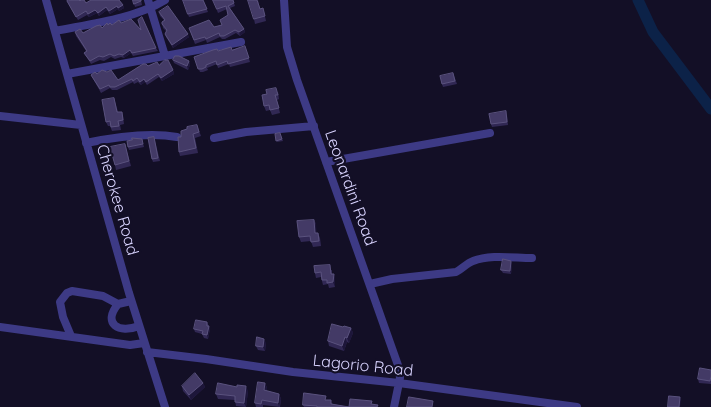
<!DOCTYPE html>
<style>
body{margin:0}
canvas{display:block;background:#130f26}
</style>
<canvas width="711" height="407"></canvas>
<script>
const ctx = document.querySelector('canvas').getContext('2d');
ctx.lineJoin = 'round';
function strokePath(path, color, width, dash) {
  ctx.strokeStyle = color;
  ctx.lineWidth = width;
  ctx.lineCap = dash ? 'butt' : 'round';
  ctx.setLineDash(dash || []);
  ctx.stroke(path);
}
function fill(path, color) {
  ctx.fillStyle = color;
  ctx.fill(path, 'evenodd');
}
function write(font, color, halo, rows, align = 'center') {
  ctx.font = font + ' Quicksand,sans-serif';
  ctx.lineWidth = 4.5;
  ctx.setLineDash([]);
  ctx.textBaseline = 'middle';
  ctx.strokeStyle = halo;
  ctx.fillStyle = color;
  for (const [text, x, y, turn = 0] of rows) {
    ctx.save();
    ctx.translate(x, y);
    ctx.rotate((+turn || 0) * Math.PI / 180);
    ctx.textAlign = isNaN(turn) ? turn : align;
    if (halo) ctx.strokeText(text, 0, 0);
    ctx.fillText(text, 0, 0);
    ctx.restore();
  }
}
strokePath(new Path2D(`
 M638 0 653 32 711 109`), '#0c2248', 11);
strokePath(new Path2D(`
 M46 0 129 293 165 407
 M148 0 165 56
 M284 0 287 47 297 80 399 368 400 378 394 407
 M55 31C90 24 134 19 165 0
 M67 74 241 42
 M0 116 81 125
 M214 138 246 132 314 126
 M86 143C115 137 149 132 177 137
 M326 162 490 133
 M370 284 392 279 456 272C462 269 467 263 473 261 490 254 514 258 532 258
 M118 304C102 324 119 334 139 326
 M0 327 130 345 144 343
 M71 336 63 317 60 302 67 293 72 291 103 296 118 304 131 301
 M147 352 206 359 293 372 399 383 577 407`), '#3d3a85', 8);
fill(new Path2D(`
 M133 0H141L142 5 135 7Z
 M183 0H203L208 12 189 17Z
 M213 0H233L235 6 230 8 244 29 245 32 240 36 236 33 225 39H222L220 37 207 43 206 40 195 44 189 28 214 27 222 25 228 15 227 9 218 13Z
 M258 0 260 9 263 8 266 21 255 24 254 19Z
 M67 1 123 5 124 8 119 11 118 9 110 14 107 10 99 16 97 13 89 17 87 15 78 20Z
 M159 12 189 37 173 48 166 37 165 34 166 31 163 28 162 22 164 20 160 16Z
 M121 23 141 30 156 48 158 51 133 56 131 53 124 58 121 57 115 59 111 57 104 61 100 60 91 64 86 56 84 53 86 51 76 36 75 32 83 33 102 28 108 25H112Z
 M245 46 250 62 230 67 229 64 218 68 217 64 207 68 208 70 203 72H200L194 57 218 51 232 50Z
 M173 60 189 61 190 65 188 70 174 63Z
 M159 65 173 70 174 74 162 81 159 77 147 85 145 82 141 85 138 82 134 84 133 82 117 90H112L110 88 101 93 91 75 97 74 118 80 148 66Z
 M453 73 457 84 443 87 442 84Z
 M278 92 279 99 277 100 280 113 272 115 270 110 266 111 264 106Z
 M114 98 118 112 123 116 124 124 120 125 121 130 112 131 110 126H108L106 122Z
 M507 115 508 125 492 127 491 124Z
 M197 125 201 136 195 138 198 153 180 156 179 152 181 137 187 129Z
 M280 133 283 141 277 142 275 134Z
 M154 137 160 161 153 162 152 159Z
 M142 139 144 147 129 150 128 147Z
 M125 144 131 166 116 170 115 165Z
 M314 220 316 224V233H318L320 238 321 246 313 247 311 241 301 242 299 237Z
 M511 261 512 264 511 274 503 273 501 270Z
 M332 270V274L335 278V287L329 288 328 284 323 285 321 277 316 278 315 273Z
 M207 322 210 329 208 339 204 338 202 334 195 332 194 329Z
 M343 327 351 328 353 333 349 343 347 342 344 351 329 346 328 341Z
 M266 343 265 351 258 350 256 346Z
 M711 370V384L699 383 698 379Z
 M203 383 205 387 191 400 183 391 182 386Z
 M265 383 267 388 266 391 279 394 281 399 280 407 263 405V407H256L255 403Z
 M248 391 246 407 236 406 235 400 218 399 216 394Z
 M327 400 333 404 349 407 373 404 378 407H304L303 405Z`), '#312854');
fill(new Path2D(`
 M123 5 124 8 119 11 118 8Z
 M117 6 118 9 110 14 109 11Z
 M106 7 107 10 99 16 98 13Z
 M95 10 97 13 89 17 88 14Z
 M244 29 245 32 240 36 239 32Z
 M188 34 189 37 173 48 172 45Z
 M130 50 131 53 124 58 123 55Z
 M189 61 190 65 188 70 187 66Z
 M173 70 174 74 162 81 161 78Z
 M144 79 145 82 141 85 140 82Z
 M314 220 316 224 317 238 315 233Z
 M511 261 512 264 511 274 510 271Z
 M334 274 335 278V287L333 282Z
 M209 326 210 329 208 339 207 335Z
 M351 328 353 333 349 343 347 338Z
 M345 337 347 342 344 351 342 346Z
 M264 339 266 343 265 351 263 347Z
 M203 383 205 387 191 400 189 395Z
 M265 383 267 388 266 395 264 390Z
 M246 386 248 391 246 407 244 403Z
 M279 394 281 399 279 407 278 403Z
 M680 397 681 400 680 407H679Z`), '#1d163a');
const building = new Path2D(`
 M69 0H79L80 1 81 0H84L86 3 91 0H119L123 5 118 8 117 6 109 11 106 7 98 13 95 10 88 14 86 11 76 17 67 1Z
 M133 0H141V1L134 4Z
 M183 0H203L207 9 188 14Z
 M213 0H233L234 3 228 6 244 29 239 32 235 30 224 36H220L219 33 206 39 205 37 194 40 189 28 209 20 214 27 222 25 220 20 228 15 226 6 217 9Z
 M248 0H257L260 9 263 8 265 16 254 19Z
 M168 6 188 34 172 45 165 34 167 30 162 24V22L165 20 159 12Z
 M142 17 156 48 132 53 130 50 123 55 119 54 114 56 110 54 103 57 99 56 90 61 84 53 87 51 75 32 80 29 83 33 96 26 100 25 102 28 107 23 108 25 110 23 112 25 119 20 121 23 131 19 141 30 138 20Z
 M245 46 249 58 228 64 227 61 217 65 216 61 206 65V67L202 69H198L194 57 213 50 217 49 218 51 231 47 232 50Z
 M175 56H179L189 61 187 66 173 60Z
 M165 60H168L173 70 161 78 158 74 146 82 144 79 140 82 137 78 133 81 132 79 115 87H110L109 85 100 89 91 75 95 72 97 74 102 70 107 72 111 70 118 80 143 64H146L148 66 157 62 159 65Z
 M453 73 455 81 442 84 440 76Z
 M276 88 278 95H275L279 108 270 110 269 105 264 106 262 95 267 94 266 90Z
 M114 98 117 112H122L123 120 118 121 119 126 111 127 110 121 106 122 102 100Z
 M506 111 507 122 491 124 489 114Z
 M197 125 199 132 193 134 196 148 179 152 178 137H181V131L187 129V127Z
 M280 133 282 139 276 141 275 134Z
 M154 137 158 158 152 159 148 138Z
 M132 138 142 139 143 144 128 147 127 141 132 140Z
 M125 144 129 161 115 165 110 147Z
 M314 220 315 233H318L319 241 311 242 310 236 299 237 297 221Z
 M503 259 511 261 510 271 501 270Z
 M330 265 331 274H334L333 282 327 283V280H322L321 272 315 273 314 266Z
 M196 320 207 322V326H209L207 335 202 334 203 331 194 329Z
 M332 324 343 327 344 326 351 328 347 338 345 337 342 346 328 341Z
 M257 337 264 339 263 347 256 346Z
 M700 368 711 370V376L710 381 698 379Z
 M195 373 203 383 189 395 182 386Z
 M258 382 265 383 264 390 279 394 278 403 262 400 261 404 255 403Z
 M218 383 237 387V385L246 386 244 403 235 402V396L216 394Z
 M304 393 326 396 325 400H331V404L349 407 350 399 372 401 371 404 378 405 377 407H317V406L303 405Z
 M669 396 680 397 679 407H668Z
 M409 397 433 401 432 407H407Z`);
fill(building, '#433a66');
strokePath(building, '#5a527e', 1);
write('16px', '#d9d4ff', '#130f26', [
 ["Leonardini Road",350,188,70],
 ["Cherokee Road",117,200,74],
 ["Lagorio Road",363,366,6]
]);
</script>
